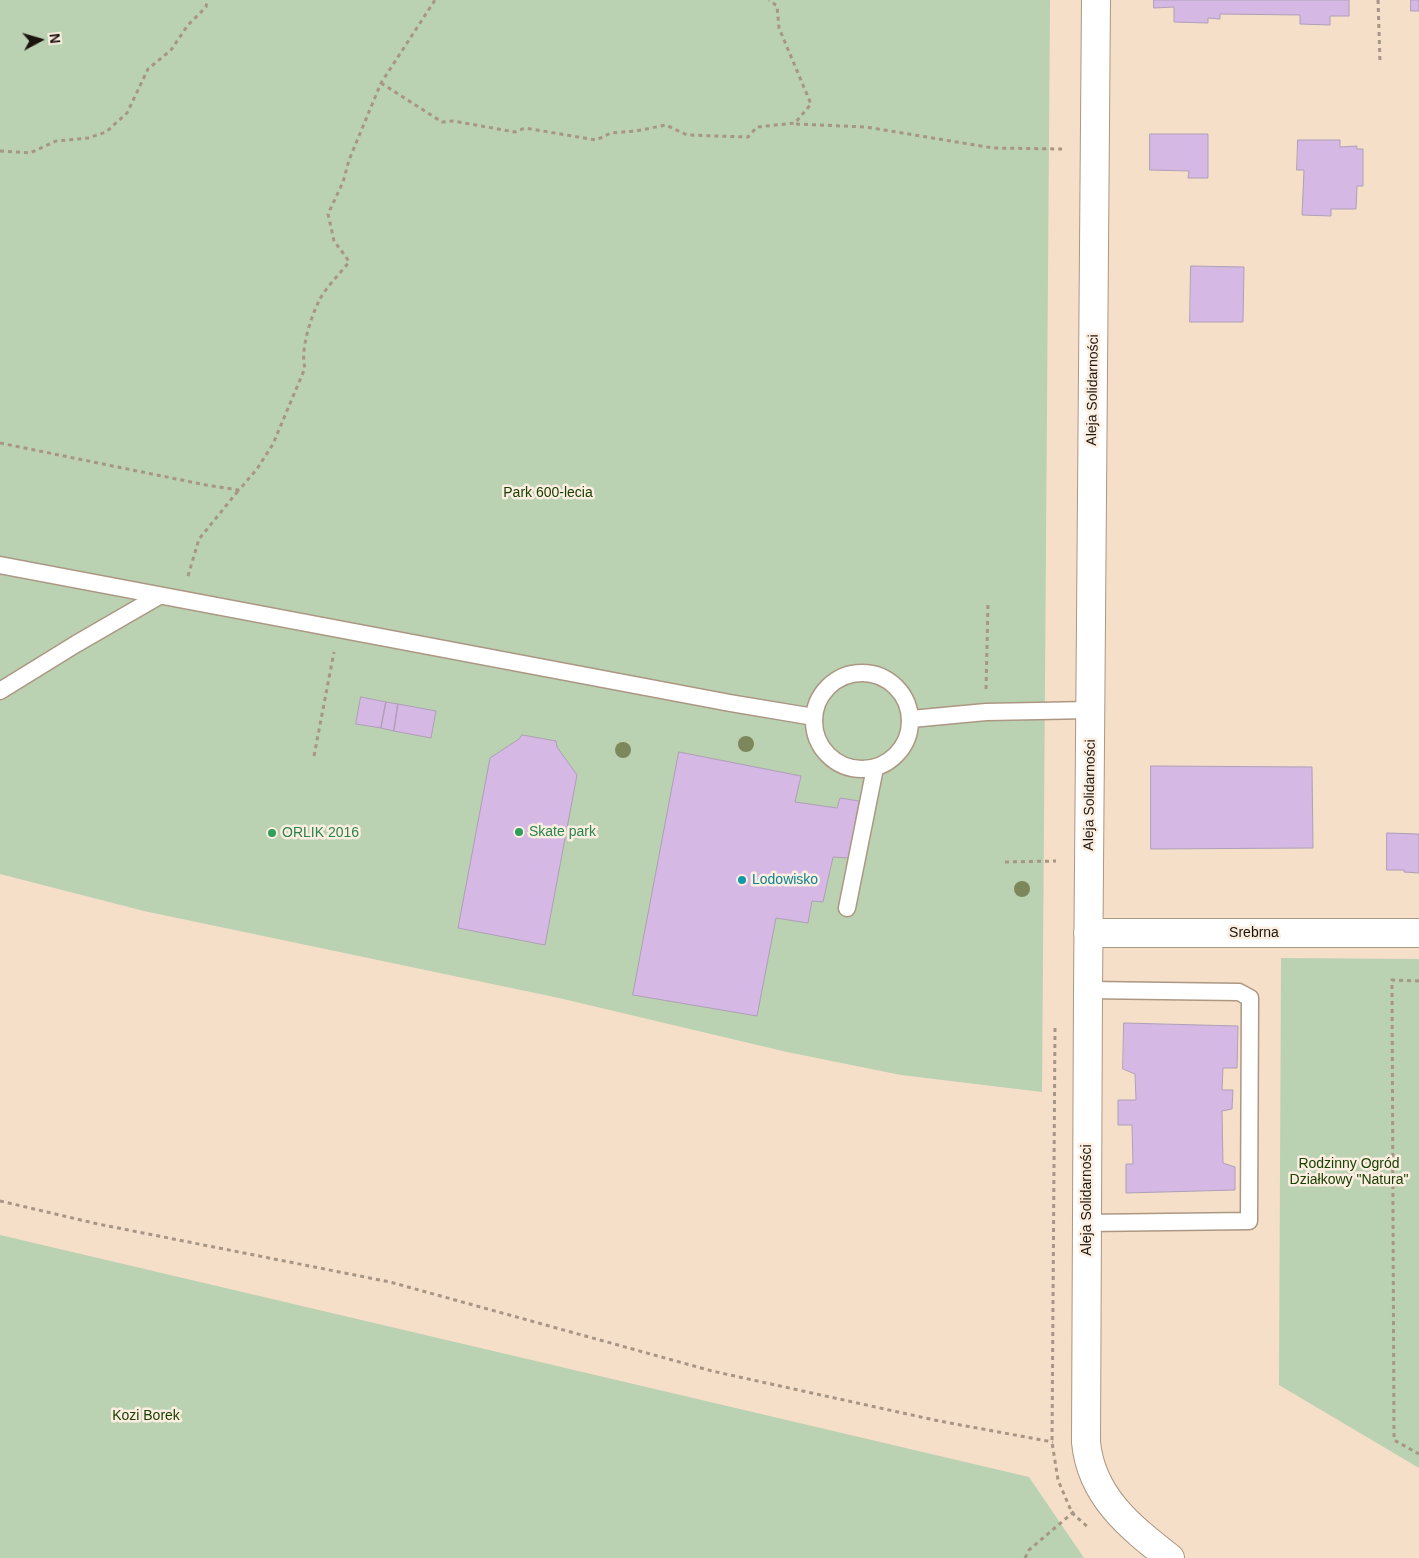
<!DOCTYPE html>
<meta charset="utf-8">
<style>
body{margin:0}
#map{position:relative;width:1419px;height:1558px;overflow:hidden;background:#f5dfc9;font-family:Arial,sans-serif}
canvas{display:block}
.north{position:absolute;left:15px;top:15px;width:50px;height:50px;-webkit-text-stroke:4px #fceee1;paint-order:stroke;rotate:84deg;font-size:14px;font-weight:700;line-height:20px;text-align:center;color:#1b140c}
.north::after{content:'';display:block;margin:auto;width:18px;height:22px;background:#1b140c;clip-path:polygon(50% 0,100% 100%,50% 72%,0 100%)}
</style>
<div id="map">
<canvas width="1419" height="1558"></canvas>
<div class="north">N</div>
</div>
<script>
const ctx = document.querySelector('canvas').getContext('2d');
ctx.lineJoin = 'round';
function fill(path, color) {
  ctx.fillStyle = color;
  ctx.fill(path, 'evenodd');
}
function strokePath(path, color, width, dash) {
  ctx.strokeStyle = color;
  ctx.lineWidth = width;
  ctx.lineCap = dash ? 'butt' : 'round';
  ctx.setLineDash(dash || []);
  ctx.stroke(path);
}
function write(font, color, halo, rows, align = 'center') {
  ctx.font = font + ' Arial,sans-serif';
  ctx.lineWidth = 5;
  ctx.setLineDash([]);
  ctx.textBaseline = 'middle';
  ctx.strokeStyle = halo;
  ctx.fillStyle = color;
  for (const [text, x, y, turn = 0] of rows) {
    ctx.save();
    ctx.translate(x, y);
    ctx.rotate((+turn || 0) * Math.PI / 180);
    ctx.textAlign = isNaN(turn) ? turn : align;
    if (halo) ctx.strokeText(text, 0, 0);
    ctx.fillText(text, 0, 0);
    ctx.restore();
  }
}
fill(new Path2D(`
 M0 0H1050L1042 1092 901 1075 787 1052 559 998 144 911 0 874Z
 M1281 958 1419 959V1468L1279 1385Z
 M0 1235 1029 1477 1084 1558H0Z`), '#bad1b2');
const building = new Path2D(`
 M1154 0H1349V16H1330V25L1300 24V15L1220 14V19L1208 18V23L1174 22V7L1154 8Z
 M1411 0H1419V11H1411Z
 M1150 134H1208V178H1188L1189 171 1150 170Z
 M1298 140H1340V147L1357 146V149H1363V186H1357L1356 209H1331V216L1302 215 1304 170H1297Z
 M1191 266 1244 267 1243 322H1190Z
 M361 697 386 702 381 728 356 724Z
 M386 702 398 704 394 731 381 728Z
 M398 704 436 711 431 738 394 731Z
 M522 735 556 741 557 747 577 775 545 945 458 928 490 758 519 739Z
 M679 752 801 776 795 802 837 808 840 798 859 801 849 858 833 857 823 902 812 901 808 923 776 918 757 1016 633 995Z
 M1151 766 1312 767 1313 848 1151 849Z
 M1387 833 1419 834V873L1404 872V870H1387Z
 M1124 1023 1238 1026 1237 1068H1223L1222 1090H1233L1232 1109 1222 1111 1223 1163 1235 1167V1190L1126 1193V1164H1133L1132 1125H1118V1100H1136L1135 1074 1123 1069Z`);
fill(building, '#d5b8e3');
strokePath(building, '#af9fb7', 1);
const lane = new Path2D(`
 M0 565 730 703 814 717
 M814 721a48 48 0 1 1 96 0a48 48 0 1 1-96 0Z
 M0 691 76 644 159 596
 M911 719 986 712 1090 710
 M847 908 875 768
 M1087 1223 1249 1221 1250 998 1239 992 1088 990`);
const street = new Path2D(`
 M1096 0 1088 990 1086 1442C1091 1496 1130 1527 1170 1558
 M1088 933H1419`);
strokePath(lane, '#ac9783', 19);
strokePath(street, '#ac9783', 30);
strokePath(new Path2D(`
 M1378 0 1380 62
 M381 83 442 122 453 121 515 132 525 128 596 140 611 133 636 131 666 125 687 135 748 137 757 127 795 123 811 104 779 28 777 6 769 0
 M796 124 866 127 993 148 1062 149
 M0 151 30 153 56 141 88 138 106 132 127 113 148 69 171 50 188 25 206 7 207 0
 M0 443 206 485 239 490 257 469 273 444 305 368C300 351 310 320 318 303 324 289 339 275 349 262L346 257 334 241 328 214 343 182 349 160 381 83 435 0
 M188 576 199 539 238 491
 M986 689 988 604
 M314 756 334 652
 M1005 862 1056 861
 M1419 981 1392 980 1394 1440 1419 1454
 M1055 1028 1052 1442 1058 1480 1072 1513 1089 1528
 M0 1201 98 1224 390 1282 712 1371 939 1421 1053 1442
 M1025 1558 1029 1550 1077 1509`), '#a79685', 3, [4, 4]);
strokePath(lane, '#fff', 16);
strokePath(street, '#fff', 28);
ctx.fillStyle = '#7c885c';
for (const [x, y] of [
 [746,744],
 [623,750],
 [1022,889]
]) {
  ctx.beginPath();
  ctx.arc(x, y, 8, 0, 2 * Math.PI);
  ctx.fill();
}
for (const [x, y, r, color] of [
 [519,832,5,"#2e9e5b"],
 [272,833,5,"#2e9e5b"],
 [742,880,5,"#0f9aa8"]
]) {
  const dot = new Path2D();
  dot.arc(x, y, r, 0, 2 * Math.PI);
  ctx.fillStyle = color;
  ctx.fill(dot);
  strokePath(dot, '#fceee1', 2);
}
write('14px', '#1b140c', '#fceee1', [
 ["Aleja Solidarności",1093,390,-89],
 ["Aleja Solidarności",1090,795,-89],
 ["Srebrna",1254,933],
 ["Aleja Solidarności",1087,1200,-90]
]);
write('14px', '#194003', '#fceee1', [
 ["Park 600-lecia",548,493],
 ["Rodzinny Ogród",1349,1164],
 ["Działkowy \"Natura\"",1349,1180],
 ["Kozi Borek",146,1416]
]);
write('14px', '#27864d', '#fceee1', [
 ["Skate park",529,832],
 ["ORLIK 2016",282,833]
], 'left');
write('14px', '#0d838f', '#fceee1', [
 ["Lodowisko",752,880]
], 'left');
</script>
